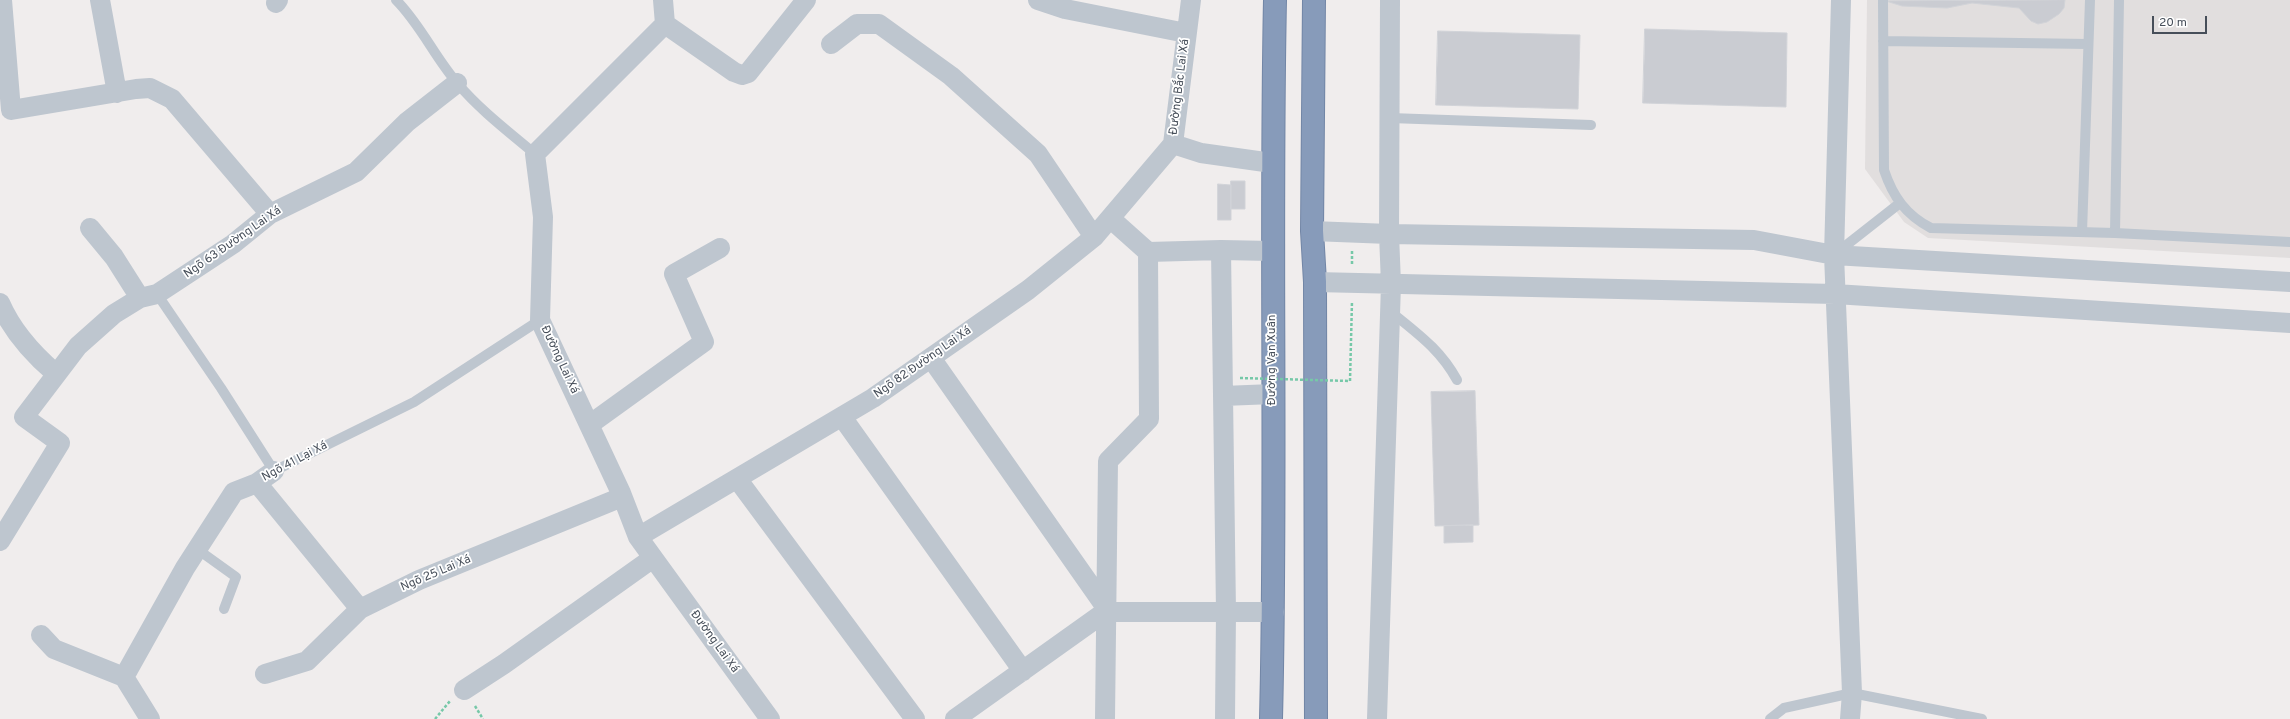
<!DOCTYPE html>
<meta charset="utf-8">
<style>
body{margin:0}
#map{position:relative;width:2290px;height:719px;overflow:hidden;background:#f0eded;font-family:Overpass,sans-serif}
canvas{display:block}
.scale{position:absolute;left:2152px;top:16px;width:55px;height:18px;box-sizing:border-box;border:2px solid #464e59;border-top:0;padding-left:5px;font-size:12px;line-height:14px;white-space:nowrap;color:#464e59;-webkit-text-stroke:3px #fff;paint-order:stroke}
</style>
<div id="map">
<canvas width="2290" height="719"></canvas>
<div class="scale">20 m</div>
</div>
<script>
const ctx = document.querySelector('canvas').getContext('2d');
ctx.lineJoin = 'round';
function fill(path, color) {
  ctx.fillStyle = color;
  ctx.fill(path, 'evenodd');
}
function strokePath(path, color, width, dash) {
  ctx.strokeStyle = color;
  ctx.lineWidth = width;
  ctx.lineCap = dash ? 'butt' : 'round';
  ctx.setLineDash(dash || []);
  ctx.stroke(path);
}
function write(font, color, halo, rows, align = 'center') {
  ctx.font = font + ' Overpass,sans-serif';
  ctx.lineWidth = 3.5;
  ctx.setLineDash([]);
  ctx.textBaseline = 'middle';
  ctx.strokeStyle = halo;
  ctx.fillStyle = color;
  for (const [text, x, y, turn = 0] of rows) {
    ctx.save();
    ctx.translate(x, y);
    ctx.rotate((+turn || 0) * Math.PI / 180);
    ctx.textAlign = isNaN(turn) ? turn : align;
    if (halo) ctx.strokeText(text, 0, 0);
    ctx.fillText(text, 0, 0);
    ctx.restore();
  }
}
fill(new Path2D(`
 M1867 0H2290V258L1928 238 1904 222 1865 169Z`), '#e1dede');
const building = new Path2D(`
 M2065 0 2064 8 2059 14 2047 22 2038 24 2031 21 2019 8 1972 3 1947 8 1902 6 1886 1Z
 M1645 29 1787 33 1786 107 1643 103Z
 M1438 31 1580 35 1578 109 1436 105Z
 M1231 181H1245V209H1231Z
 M1218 184 1231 185V220H1218Z
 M1475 391 1479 525 1435 526 1431 392Z
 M1473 525V542L1444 543V526Z`);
fill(building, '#caccd2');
strokePath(building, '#d1d3d8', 1);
const highway = new Path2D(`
 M1314 0 1312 231 1315 282 1316 719
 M1271 719C1277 479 1270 240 1275 0`);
strokePath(highway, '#7286a6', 24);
strokePath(new Path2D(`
 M1352 251V264
 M1350 381 1352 301
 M475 706 483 719
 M435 719 450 701`), '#76c8a8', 2.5, [3, 2]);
strokePath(new Path2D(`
 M396 0C421 25 435 58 458 84 480 110 509 132 535 154
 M1883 0 1884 170C1893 197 1906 215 1931 228L2115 233 2290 242
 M1883 41 2088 44
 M1390 118 1591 125
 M2082 232 2090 0
 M2115 233 2119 0
 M1835 254 1900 203
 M157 294 221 388 274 471 414 402 540 320
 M1390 311C1418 334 1440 349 1457 380
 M197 549 236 577 224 609
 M1770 719 1784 708 1852 693 1982 719`), '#bec6cf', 10);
strokePath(new Path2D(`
 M2 0 11 110 136 89 150 88 172 99 270 214
 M100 0 117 93
 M663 0 665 24 535 154 543 217 540 320 621 493 638 537 770 719
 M1038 0 1065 9 1186 33
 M1841 0 1834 255 1852 693 1850 719
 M276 3 278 0
 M665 24 734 72 742 75 748 73 806 0
 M831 44 857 24H879L951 76 1038 154 1094 237
 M1173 144 1191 0
 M1173 144 1201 153 1272 163
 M90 228 114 257 140 298
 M1312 231 1389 234 1754 240 1834 255 2290 282
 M1221 250 1272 251
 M1148 252 1221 250 1226 612 1225 719
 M1315 282 1835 294 2290 323
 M0 303C12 331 33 354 55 373
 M931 358 1107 609
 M1223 396 1273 394
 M842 417 1023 671
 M589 425 704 342 674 274 720 248
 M738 480 915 719
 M257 483 360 609
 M638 537 873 398 1028 290 1094 237 1173 144
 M0 541 60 443 24 417 78 346 114 314 140 298 157 294 233 244 270 214 356 172 407 122 457 83
 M41 635 54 649 124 677 150 719
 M265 674 307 661 360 609 419 580 622 497
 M124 677 185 568 234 492 257 483 274 471
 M464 690 504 664 653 558
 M955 719 1105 612H1274
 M1105 719 1108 461 1149 419 1148 252 1111 219
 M1377 719 1391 284 1389 234 1390 0`), '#bec6cf', 20);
strokePath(highway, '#879bba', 22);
strokePath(new Path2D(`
 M1240 378 1350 381`), '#76c8a8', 2.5, [3, 2]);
write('12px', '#464e59', '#fff', [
 ["Đường Bắc Lai Xá",1180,87,-83],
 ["Ngõ 63 Đường Lai Xá",233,243,-35],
 ["Đường Lai Xá",559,360,65],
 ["Đường Vạn Xuân",1273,360,-90],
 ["Ngõ 82 Đường Lai Xá",923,363,-35],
 ["Ngõ 41 Lại Xá",295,462,-28],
 ["Ngõ 25 Lai Xá",436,574,-23],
 ["Đường Lai Xá",714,642,54]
]);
</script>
